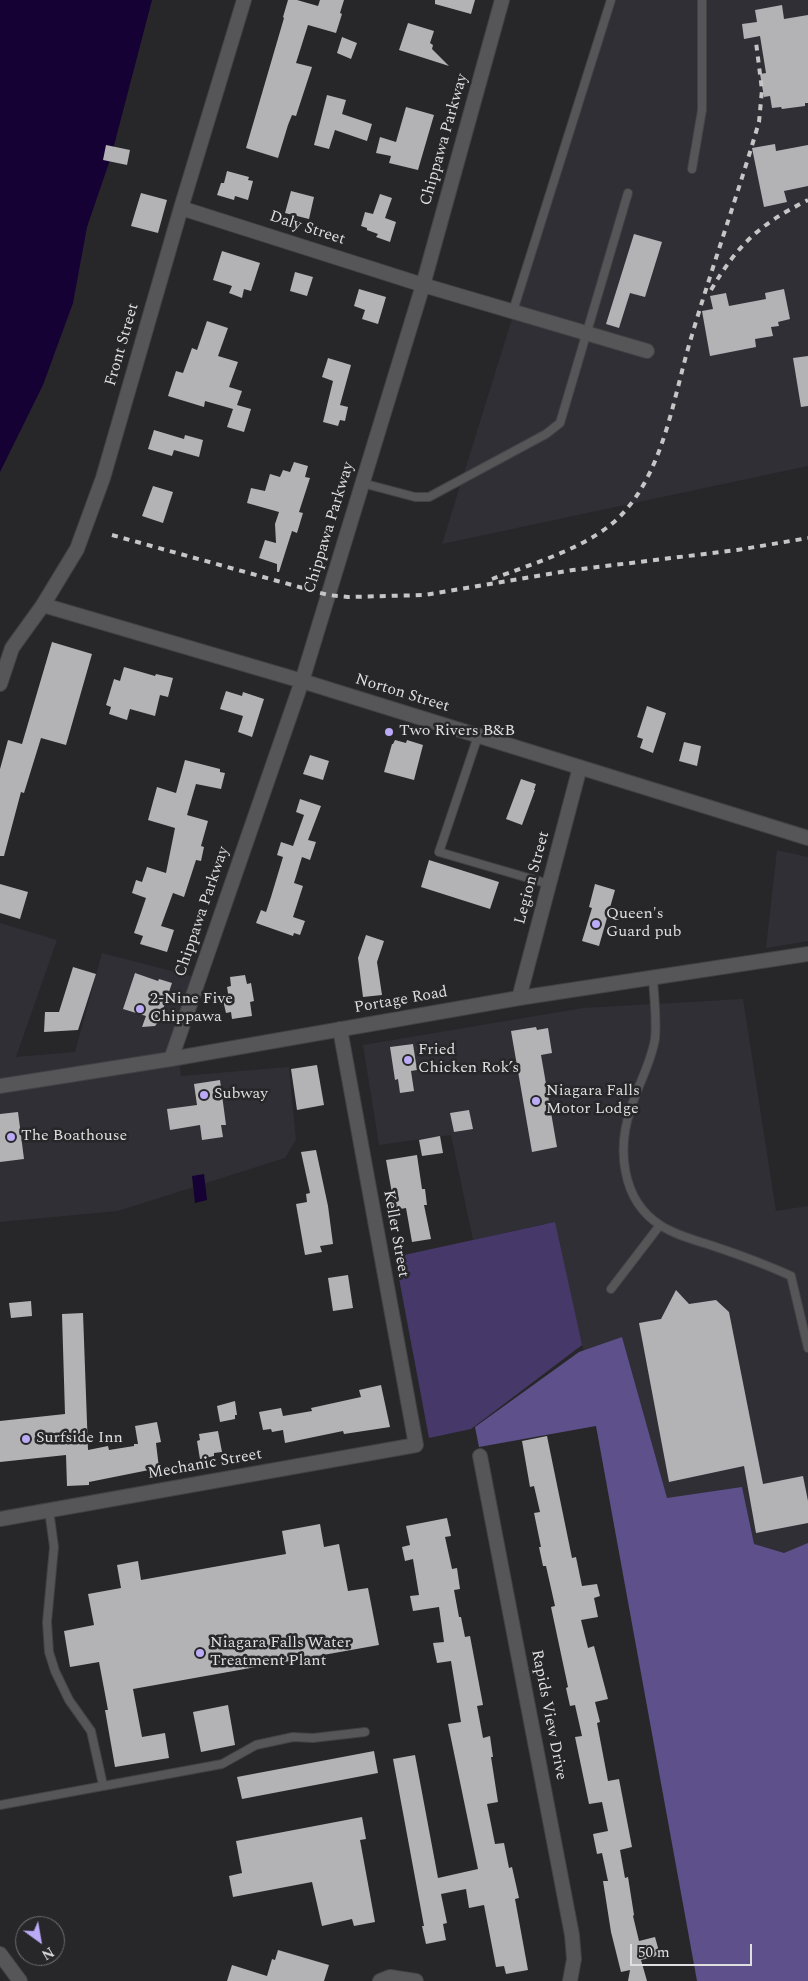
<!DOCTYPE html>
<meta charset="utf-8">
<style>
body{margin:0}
#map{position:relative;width:808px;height:1981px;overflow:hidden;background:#272629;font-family:Spectral,serif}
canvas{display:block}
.north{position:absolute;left:15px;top:1916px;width:50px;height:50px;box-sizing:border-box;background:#272629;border:1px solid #717072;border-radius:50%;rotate:148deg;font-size:14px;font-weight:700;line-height:20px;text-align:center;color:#dfdfe0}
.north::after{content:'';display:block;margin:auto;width:18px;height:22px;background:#bbaaf6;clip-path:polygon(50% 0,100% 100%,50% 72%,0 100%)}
.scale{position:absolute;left:630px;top:1944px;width:122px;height:22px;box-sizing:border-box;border:2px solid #dfdfe0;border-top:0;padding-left:6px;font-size:15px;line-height:18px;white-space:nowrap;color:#dfdfe0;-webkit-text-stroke:4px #272629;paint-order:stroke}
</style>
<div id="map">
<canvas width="808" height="1981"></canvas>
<div class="north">N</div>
<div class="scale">50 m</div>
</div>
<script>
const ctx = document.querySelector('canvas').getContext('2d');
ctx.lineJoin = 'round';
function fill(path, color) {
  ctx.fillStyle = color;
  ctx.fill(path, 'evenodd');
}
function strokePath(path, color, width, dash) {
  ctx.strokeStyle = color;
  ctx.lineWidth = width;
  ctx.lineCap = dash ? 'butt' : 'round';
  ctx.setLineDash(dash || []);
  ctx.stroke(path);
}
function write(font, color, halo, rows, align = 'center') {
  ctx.font = font + ' Spectral,serif';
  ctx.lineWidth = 5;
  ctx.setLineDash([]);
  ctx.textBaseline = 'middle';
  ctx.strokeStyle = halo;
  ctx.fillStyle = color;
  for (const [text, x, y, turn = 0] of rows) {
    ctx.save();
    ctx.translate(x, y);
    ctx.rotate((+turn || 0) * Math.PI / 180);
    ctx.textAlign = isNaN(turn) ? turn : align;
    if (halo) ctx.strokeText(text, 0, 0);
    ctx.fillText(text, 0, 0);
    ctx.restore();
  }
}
fill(new Path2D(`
 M611 0H808V466L442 544Z
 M777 850 808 857V941L766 948Z
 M0 923 57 940 16 1057 75 1052 102 953 199 978 177 1039 181 1076 289 1067 296 1140 285 1158 118 1211 0 1222Z
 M743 999 776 1211 808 1206V1602L640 1620 602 1400 582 1345 544 1224 473 1240 451 1135 379 1145 363 1045 583 1008Z`), '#302f36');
fill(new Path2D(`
 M555 1222 582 1345 471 1429 429 1438 395 1257Z`), '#46396a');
fill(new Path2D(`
 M622 1337 667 1498 742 1487 754 1544 784 1553 808 1543V1981H697L596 1426 479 1447 475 1427 579 1352Z`), '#5e508a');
fill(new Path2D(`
 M0 0H152L111 157 87 227 73 303 43 385 0 472Z
 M204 1174 207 1200 195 1203 192 1176Z`), '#150134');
fill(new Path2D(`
 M288 0H297L318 6 320 0H344L340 13 342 14 336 33 308 25 296 63 312 67 296 116 292 115 288 125 278 158 246 148 284 18 283 17Z
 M435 0H475L471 14 435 4Z
 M782 5 784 19 808 15V103H805V106L782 109 781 107 772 108 770 96 764 97 760 74 766 73 760 36 744 39 742 24 757 22 755 10Z
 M408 23 434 31 430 43 433 45 432 49 449 66 399 50Z
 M342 37 357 43 351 59 337 53Z
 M327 95 346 100 342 114 372 124 367 141 335 130 329 149 314 145Z
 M406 107 434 115 418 170 389 163 391 156 376 153 380 137 396 142Z
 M775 144 776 151 808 145V186L784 191 787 202 764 207 752 148Z
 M106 145 130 150 127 165 103 160Z
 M227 171 249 177 248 180 253 181 248 200 235 196 234 200 217 195 221 183H224Z
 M291 191 314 197 309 219 285 213Z
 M141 193 167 200 158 233 131 226Z
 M380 194 392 198 385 218 396 222 390 242 376 237 378 234 367 230V228L361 226 365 212 373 214Z
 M634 234 662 242 645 297 630 293 619 328 606 324Z
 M222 251 260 263 251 291 244 289 242 298 229 293 232 286 213 280Z
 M295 272 313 277 307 296 290 291Z
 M359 289 386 297 378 324 362 319 365 310 354 306Z
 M784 289 790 319 778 322 779 326 771 327 773 336 755 339 756 347 710 356 702 311 713 309 710 296 726 293 729 306 766 299 765 293Z
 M207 321 228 328 218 356 238 362 229 387 242 391 237 405 251 409 244 432 227 427 233 409 205 401 204 407 168 396 176 371 183 373 192 348 197 350Z
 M808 356V406L801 407 793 358Z
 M328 358 351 365 340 405 348 407 345 421 340 420 338 426 323 422 333 381 322 377Z
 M154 430 184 439 185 435 203 440 199 457 174 450 172 456 148 449Z
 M294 462 308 466 305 477 310 478 299 512 303 513 297 533 292 531 279 572H277V564L259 558 265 540 276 543 275 524 279 512 247 503 251 488 265 491 270 474 280 477 283 470 290 472Z
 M153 486 173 492 163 523 142 516Z
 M52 642 92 654 66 745 41 738 24 793 21 792 4 856H0V769L8 740 22 744Z
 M124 667 155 676 156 674 173 678 168 697 160 695 155 716 130 709 127 720 109 714 111 707 106 705 114 679 120 681Z
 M226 691 242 696 243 692 264 699 252 737 238 732 243 716 220 709Z
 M647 706 666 713 653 753 640 748 643 739 637 737Z
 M395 740 406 743 407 740 423 745 414 780 384 772 392 744H393Z
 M684 742 701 746 697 766 679 761Z
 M310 755 329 761 323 780 303 774Z
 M185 760 220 769V772L225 773 221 789 196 784 187 815 208 821 201 846 204 847 201 861 196 860 184 897 173 893 161 926 174 930 167 952 140 944 143 936 134 933 146 898 132 893 136 880 142 882 147 867 166 873 175 828 148 820 157 787 176 793Z
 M521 779 536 784 534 790H535L522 825 506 819Z
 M300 799 321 806 308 840 316 842 310 860 302 857 294 883 303 886 293 917 305 921 300 935 294 933 293 936 256 923 261 910 266 912 271 897 283 857 277 855 281 842 293 846 304 815 296 812Z
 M429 860 499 882 490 909 421 887Z
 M0 884 28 892 20 919 0 913Z
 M595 884 615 890 599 946 582 941 592 908 589 907Z
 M366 935 384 941 377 962 382 995 363 997 358 958Z
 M73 967 96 974 78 1030 44 1032 45 1012H59Z
 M135 973 158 981 159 979 172 983 159 1021 155 1026 142 1027 146 1016 123 1009Z
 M245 975 247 984 251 983 254 1001 250 1002 252 1016 232 1019 231 1012 226 1013 223 1000 229 999 227 987 231 986 230 977Z
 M536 1027 537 1030 548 1028 552 1053 541 1055 557 1147 532 1152 511 1031Z
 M413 1044 417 1070 411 1071 414 1091 400 1093 398 1079 395 1080 390 1047Z
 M317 1065 324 1105 297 1110 291 1069Z
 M220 1080 226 1125H221L223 1137 202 1140 200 1125 170 1130 167 1109 197 1105 194 1084Z
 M469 1110 473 1129 454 1132 450 1113Z
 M18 1112 24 1159 0 1162V1114Z
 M440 1136 443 1153 422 1156 419 1140Z
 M316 1150 328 1206 333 1244 320 1246 322 1252 305 1255 296 1204 307 1202 306 1194 310 1193 301 1152Z
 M417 1155 422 1189H425L427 1205H424L431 1239 412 1242 406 1208 395 1210 386 1160Z
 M348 1275 353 1308 333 1311 328 1278Z
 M676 1290 689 1304 716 1300 729 1312 763 1484 803 1476 808 1501V1523L756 1533 744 1466 669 1482 639 1323 661 1319Z
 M31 1301 32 1316 11 1318 9 1303Z
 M83 1313 88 1450 108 1446 109 1450 134 1446V1444H138L135 1426 157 1422 161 1442 156 1443 159 1468 89 1482V1485L67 1486 66 1455 0 1462V1421L65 1414 62 1314Z
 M381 1385 390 1427 344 1434 343 1431 285 1443 283 1430 272 1432 271 1429 263 1430 259 1412 281 1408 283 1416 312 1411 311 1408 361 1397 359 1390Z
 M235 1401 237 1415H235V1419L220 1422 217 1406Z
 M218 1431 222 1452 214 1453V1456L200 1459 197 1441 200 1440 199 1434Z
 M547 1436 572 1558 576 1557 582 1586 597 1584 600 1596 594 1598 598 1617 581 1620 588 1648 594 1646 608 1699 595 1702 600 1722 597 1723 608 1781 619 1779 632 1847 620 1850 625 1878 628 1877 634 1915 633 1916 639 1941 655 1937 660 1955 641 1960 647 1981H628L630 1970 621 1972 611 1932 603 1881H608L602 1853 597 1854 593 1834 608 1831 602 1802 589 1804 575 1737 582 1736 575 1705 570 1706 566 1688 568 1687 551 1607 555 1606 546 1566H543L539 1547H541L534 1513 540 1512 534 1486 530 1487 522 1441Z
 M447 1518 451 1536 445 1537 452 1569 457 1568 460 1589 454 1590 459 1617H461L465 1637 470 1636 483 1705 477 1706 483 1738 490 1736 493 1757H491L498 1802 487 1804 495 1844 504 1843 509 1868 512 1867 519 1898 515 1899 528 1970 506 1974 504 1966 496 1967 484 1905 469 1908 466 1889 441 1894 447 1923 443 1924 446 1940 426 1944 422 1926H424L393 1759 415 1755 438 1878 478 1869 448 1724 461 1722 451 1661 437 1663 433 1643 444 1642 439 1607 413 1611 410 1596 419 1595 413 1559 405 1561 402 1547 410 1545 406 1526Z
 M320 1524 324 1547 339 1544 348 1591 368 1588 379 1645 133 1689 142 1737 165 1733 169 1758 115 1767 105 1710H108L99 1662 70 1667 64 1631 94 1625 88 1594 121 1588 117 1565 138 1561 141 1580 286 1554 282 1531Z
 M228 1705 235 1745 201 1752 193 1712Z
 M374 1751 378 1773 242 1799 237 1777Z
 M362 1817 366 1839 360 1840 375 1922 354 1926 352 1919 322 1926 312 1882 233 1897 229 1876 242 1873 236 1841Z
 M278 1950 329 1965 324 1981H227L232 1965 267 1976 272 1959 275 1960Z`), '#b3b3b6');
const service = new Path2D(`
 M692 169 702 110V0
 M513 311 611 0
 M362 483 415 497H429L546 434 560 423 628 193
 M478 736 439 852 549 884
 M653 978C654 998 657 1019 655 1039 651 1063 638 1085 631 1108 617 1148 621 1200 660 1225 675 1235 695 1240 713 1246 740 1255 765 1264 791 1276L808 1348
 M611 1289 660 1225
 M49 1510 54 1547 47 1622 49 1652 55 1671 69 1700 91 1731 103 1785
 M0 1805 222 1764 256 1745 293 1737 313 1738 365 1732`);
const minor = new Path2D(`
 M181 208 423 285 647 351
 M43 605 302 681 808 838
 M0 684 12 648 43 605 77 549 103 478 181 208 244 0
 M519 998 580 767
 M171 1059 302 681 423 285 502 0
 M480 1456 572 1935 574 1959 570 1981
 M0 1519 416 1445 340 1029
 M380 1981 390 1977 416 1981`);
const secondary = new Path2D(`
 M0 1086 171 1059 519 998 808 954
 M0 1954 20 1981`);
strokePath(service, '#424143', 10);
strokePath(minor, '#424143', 16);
strokePath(secondary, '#424143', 16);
strokePath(service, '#565558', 8);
strokePath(minor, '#565558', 14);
strokePath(secondary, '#565558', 14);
strokePath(new Path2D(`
 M711 290C738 244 760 224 808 200
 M112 535 328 595 348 597 425 595 573 570 737 550 808 538
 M492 579C534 563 595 546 625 511 666 464 674 393 692 335 713 264 738 194 759 122L762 90 756 42`), '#c6c6c7', 4, [6, 6]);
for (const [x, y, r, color] of [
 [389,732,5,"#bbaaf6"],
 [596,924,5,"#bbaaf6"],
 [140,1009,5,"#bbaaf6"],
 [408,1060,5,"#bbaaf6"],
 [204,1095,5,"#bbaaf6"],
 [536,1101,5,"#bbaaf6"],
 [11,1137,5,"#bbaaf6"],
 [26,1439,5,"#bbaaf6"],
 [200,1653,5,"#bbaaf6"]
]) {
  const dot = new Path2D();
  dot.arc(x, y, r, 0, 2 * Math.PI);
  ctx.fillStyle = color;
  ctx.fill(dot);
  strokePath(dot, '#272629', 2);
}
write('16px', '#dfdfe0', '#272629', [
 ["Chippawa Parkway",445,140,-74],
 ["Daly Street",307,229,18],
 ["Front Street",123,345,-74],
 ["Chippawa Parkway",330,528,-73],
 ["Norton Street",402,694,17],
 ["Legion Street",533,878,-75],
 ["Chippawa Parkway",203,912,-71],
 ["Portage Road",401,1001,-10],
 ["Keller Street",395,1234,80],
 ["Mechanic Street",205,1465,-10],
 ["Rapids View Drive",548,1715,79]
]);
write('16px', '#dfdfe0', '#272629', [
 ["Two Rivers B&B",399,732],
 ["Queen's",606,915],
 ["Guard pub",606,933],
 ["2-Nine Five",150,1000],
 ["Chippawa",150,1018],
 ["Fried",418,1051],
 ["Chicken Rok’s",418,1069],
 ["Niagara Falls",546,1092],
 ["Motor Lodge",546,1110],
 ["Subway",214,1095],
 ["The Boathouse",21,1137],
 ["Surfside Inn",36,1439],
 ["Niagara Falls Water",210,1644],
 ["Treatment Plant",210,1662]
], 'left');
</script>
